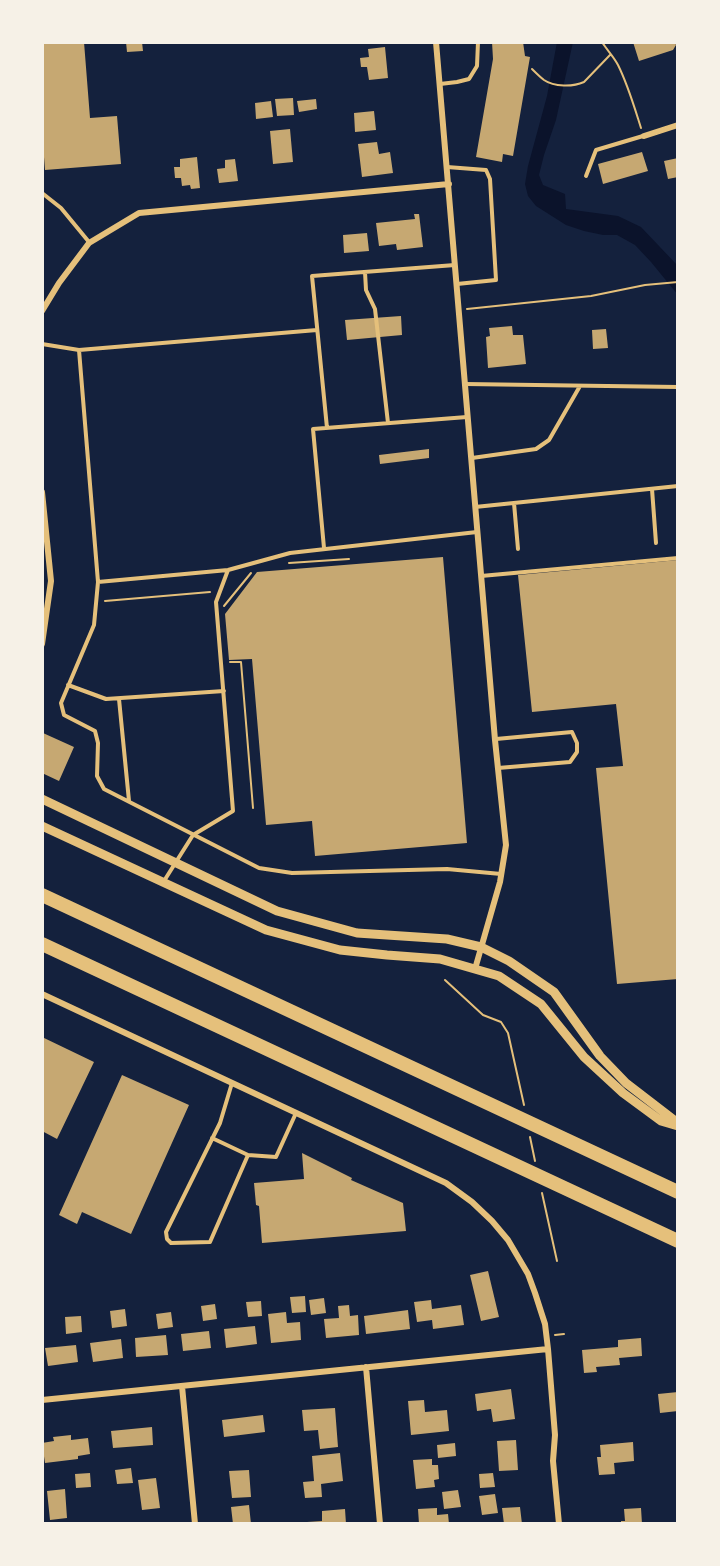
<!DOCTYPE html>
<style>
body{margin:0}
#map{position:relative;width:720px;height:1566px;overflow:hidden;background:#14213d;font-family:"Space Grotesk",sans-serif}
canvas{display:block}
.frame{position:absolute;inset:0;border:44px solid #f6f1e7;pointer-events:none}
</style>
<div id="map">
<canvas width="720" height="1566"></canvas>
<div class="frame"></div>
</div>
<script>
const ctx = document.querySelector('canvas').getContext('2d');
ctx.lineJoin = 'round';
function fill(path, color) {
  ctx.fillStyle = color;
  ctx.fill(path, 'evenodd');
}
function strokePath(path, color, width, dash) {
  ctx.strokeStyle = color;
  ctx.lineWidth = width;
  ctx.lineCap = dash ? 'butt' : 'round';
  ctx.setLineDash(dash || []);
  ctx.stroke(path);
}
fill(new Path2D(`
 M557 42H573L556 120 544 155 539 175 543 185 565 194 566 209 618 216 641 227 678 266V295L651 262 635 245 617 235H603L584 231 566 225 536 206 528 196 525 184 528 166 547 96Z`), '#0b132b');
fill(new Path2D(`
 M42 42H84L90 118 117 116 121 164 45 170 42 131Z
 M126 42H142L143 51 127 52Z
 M492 42H523L525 56 530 57 513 156 503 154 502 162 476 157 493 59Z
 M633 42H675L676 45 673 50 639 61Z
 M385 47 388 78 369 80 367 67H361L360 58 369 57 368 49Z
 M293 98 294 115 277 116 275 99Z
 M316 99 317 109 299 112 297 101Z
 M271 101 273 117 256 119 255 103Z
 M374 111 376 130 355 132 354 113Z
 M290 129 293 162 273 164 270 131Z
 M377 142 379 154 390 152 393 173 362 177 358 144Z
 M642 152 648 171 603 184 598 164Z
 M197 157 200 188 191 189 190 185 182 186 181 178H175L174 167H180V159Z
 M678 158V177L668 179 664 161Z
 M235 159 238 181 219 183 217 169 225 168V160Z
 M414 214H419L423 247 397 250 396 244 379 246 376 223 415 219Z
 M367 233 369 251 344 253 343 235Z
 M401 316 402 335 347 340 345 320Z
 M512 326 513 335H523L526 364 488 368 486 337 490 336 489 328Z
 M606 329 608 348 593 349 592 330Z
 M429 449V458L380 464 379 455Z
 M443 557 467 843 315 856 312 821 266 825 252 659 229 660 225 614 257 572Z
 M678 560V979L617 984 596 768 623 766 616 704 532 712 518 575Z
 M43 733 74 747 59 781 42 773Z
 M42 1037 94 1062 57 1139 42 1131Z
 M122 1075 189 1105 131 1234 82 1212 77 1224 59 1215Z
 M302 1153 352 1178 351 1180 403 1203 406 1231 262 1243 259 1206 256 1205 254 1183 304 1179Z
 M488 1271 499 1317 481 1321 470 1275Z
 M305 1296 306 1312 292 1313 290 1297Z
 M324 1298 326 1313 311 1315 309 1300Z
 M431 1300 432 1309 461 1305 464 1325 433 1329 432 1320 417 1322 414 1302Z
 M261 1301 262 1316 248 1317 246 1302Z
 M215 1304 217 1319 203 1321 201 1306Z
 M349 1305 350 1316 358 1315 359 1335 326 1338 324 1319 339 1318 338 1306Z
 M125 1309 127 1326 112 1328 110 1311Z
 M408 1310 410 1329 366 1334 364 1316Z
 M171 1312 173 1327 158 1329 156 1314Z
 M286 1312 287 1323 300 1322 301 1340 271 1343 268 1314Z
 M81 1316 82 1332 66 1334 65 1317Z
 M255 1326 257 1344 226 1348 224 1329Z
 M209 1331 211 1348 183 1351 181 1334Z
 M166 1335 168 1355 136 1357 135 1338Z
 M641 1338 642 1356 619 1358 620 1365 596 1367 597 1372 584 1373 582 1350 618 1347V1340Z
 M121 1339 123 1358 93 1362 90 1343Z
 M76 1345 78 1362 48 1366 45 1348Z
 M511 1389 515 1419 493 1422 491 1409 477 1411 475 1394Z
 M678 1392V1411L660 1413 658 1394Z
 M424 1400 425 1412 447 1410 449 1431 411 1435 408 1401Z
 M335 1408 338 1447 320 1449 318 1430 304 1431 302 1410Z
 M263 1415 265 1432 224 1437 222 1420Z
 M152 1427 153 1445 113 1448 111 1431Z
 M71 1435V1440L88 1438 90 1454 78 1456V1459L45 1463 42 1443 54 1441 53 1437Z
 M516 1440 518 1470 499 1471 497 1441Z
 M633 1442 634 1461 614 1463 615 1474 599 1475 597 1457H601L600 1445Z
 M455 1443 456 1456 438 1458 437 1445Z
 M340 1453 343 1481 321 1484 322 1497 305 1498 303 1482 314 1481 312 1456Z
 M432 1459V1465H438L439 1479 434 1480 435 1487 416 1489 413 1460Z
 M131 1468 133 1483 117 1484 115 1470Z
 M249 1470 251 1497 232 1498 229 1471Z
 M90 1473 91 1487 76 1488 75 1474Z
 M493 1473 495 1487 480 1488 479 1474Z
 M156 1478 160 1508 142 1510 138 1480Z
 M65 1489 67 1518 50 1520 47 1491Z
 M458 1490 461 1507 444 1509 442 1492Z
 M495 1494 498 1513 482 1515 479 1496Z
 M249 1505 251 1524H233L231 1507Z
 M520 1507 522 1524H504L502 1508Z
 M437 1508V1515L448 1514 449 1524H419L418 1509Z
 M641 1508 642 1524H621V1521H625L624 1509Z
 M345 1509 346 1524H307V1522L322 1521V1511Z`), '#c6a872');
strokePath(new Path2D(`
 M602 42C607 50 614 57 618 65 628 85 634 106 641 128
 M532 69C536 73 540 77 544 80 554 87 573 87 584 82L610 55
 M467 309 591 296 645 285 678 282
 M289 563 349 559
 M105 601 210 592
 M224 606 251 573
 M230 662H241L253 808
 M445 980 483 1015 501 1022 508 1033 524 1105
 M530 1137 535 1161
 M542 1193 557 1261
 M555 1335 564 1334`), '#e5c07b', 2);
strokePath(new Path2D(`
 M440 84 457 82 469 79 477 66 478 42
 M447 167 486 170 490 179 496 280 457 284
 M586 176 596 150 643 136
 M42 193 61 208 89 242
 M365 272 366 290 375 309 388 423
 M42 344 79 350 317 330
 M79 350 98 582 94 625 61 703 64 715 95 731 98 743 97 776 104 789 259 868 292 873 447 869 501 874
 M465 384 678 387
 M327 428 312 276 455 265
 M472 458 536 449 549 440 580 386
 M652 489 656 543
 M514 503 518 549
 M475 507 678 486
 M324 548 313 429 467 417
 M481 576 678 558
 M98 582 228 570 290 553 477 532
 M68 685 106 699 224 691
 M119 699 129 801
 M496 739 572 732 577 743V752L570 762 498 768
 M164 881 193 835 233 811 216 602 228 570
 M232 1083 220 1123 166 1232 167 1239 171 1243 210 1242 248 1155 276 1157 296 1113
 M212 1138 248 1155`), '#e5c07b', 4);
strokePath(new Path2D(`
 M436 42 495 740 506 845 500 882 475 969
 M644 136 678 125
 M42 311 59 283 89 243 139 213 449 184
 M42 492 51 581 42 644
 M42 994 446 1183 472 1202 492 1221 508 1240 528 1274 535 1293 545 1324 548 1349 555 1435 553 1461 559 1524
 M366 1367 380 1524
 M182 1386 195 1524
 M42 1400 548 1349`), '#e5c07b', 6);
strokePath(new Path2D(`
 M42 799 277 911 357 933 447 939 481 947 509 961 554 992 600 1056 626 1083 678 1123
 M42 826 266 930 340 950 387 955 440 959 499 976 541 1004 584 1057 623 1093 661 1121 678 1126`), '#e5c07b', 9);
strokePath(new Path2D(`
 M42 895 678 1192
 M42 944 678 1241`), '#e5c07b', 14);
</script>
